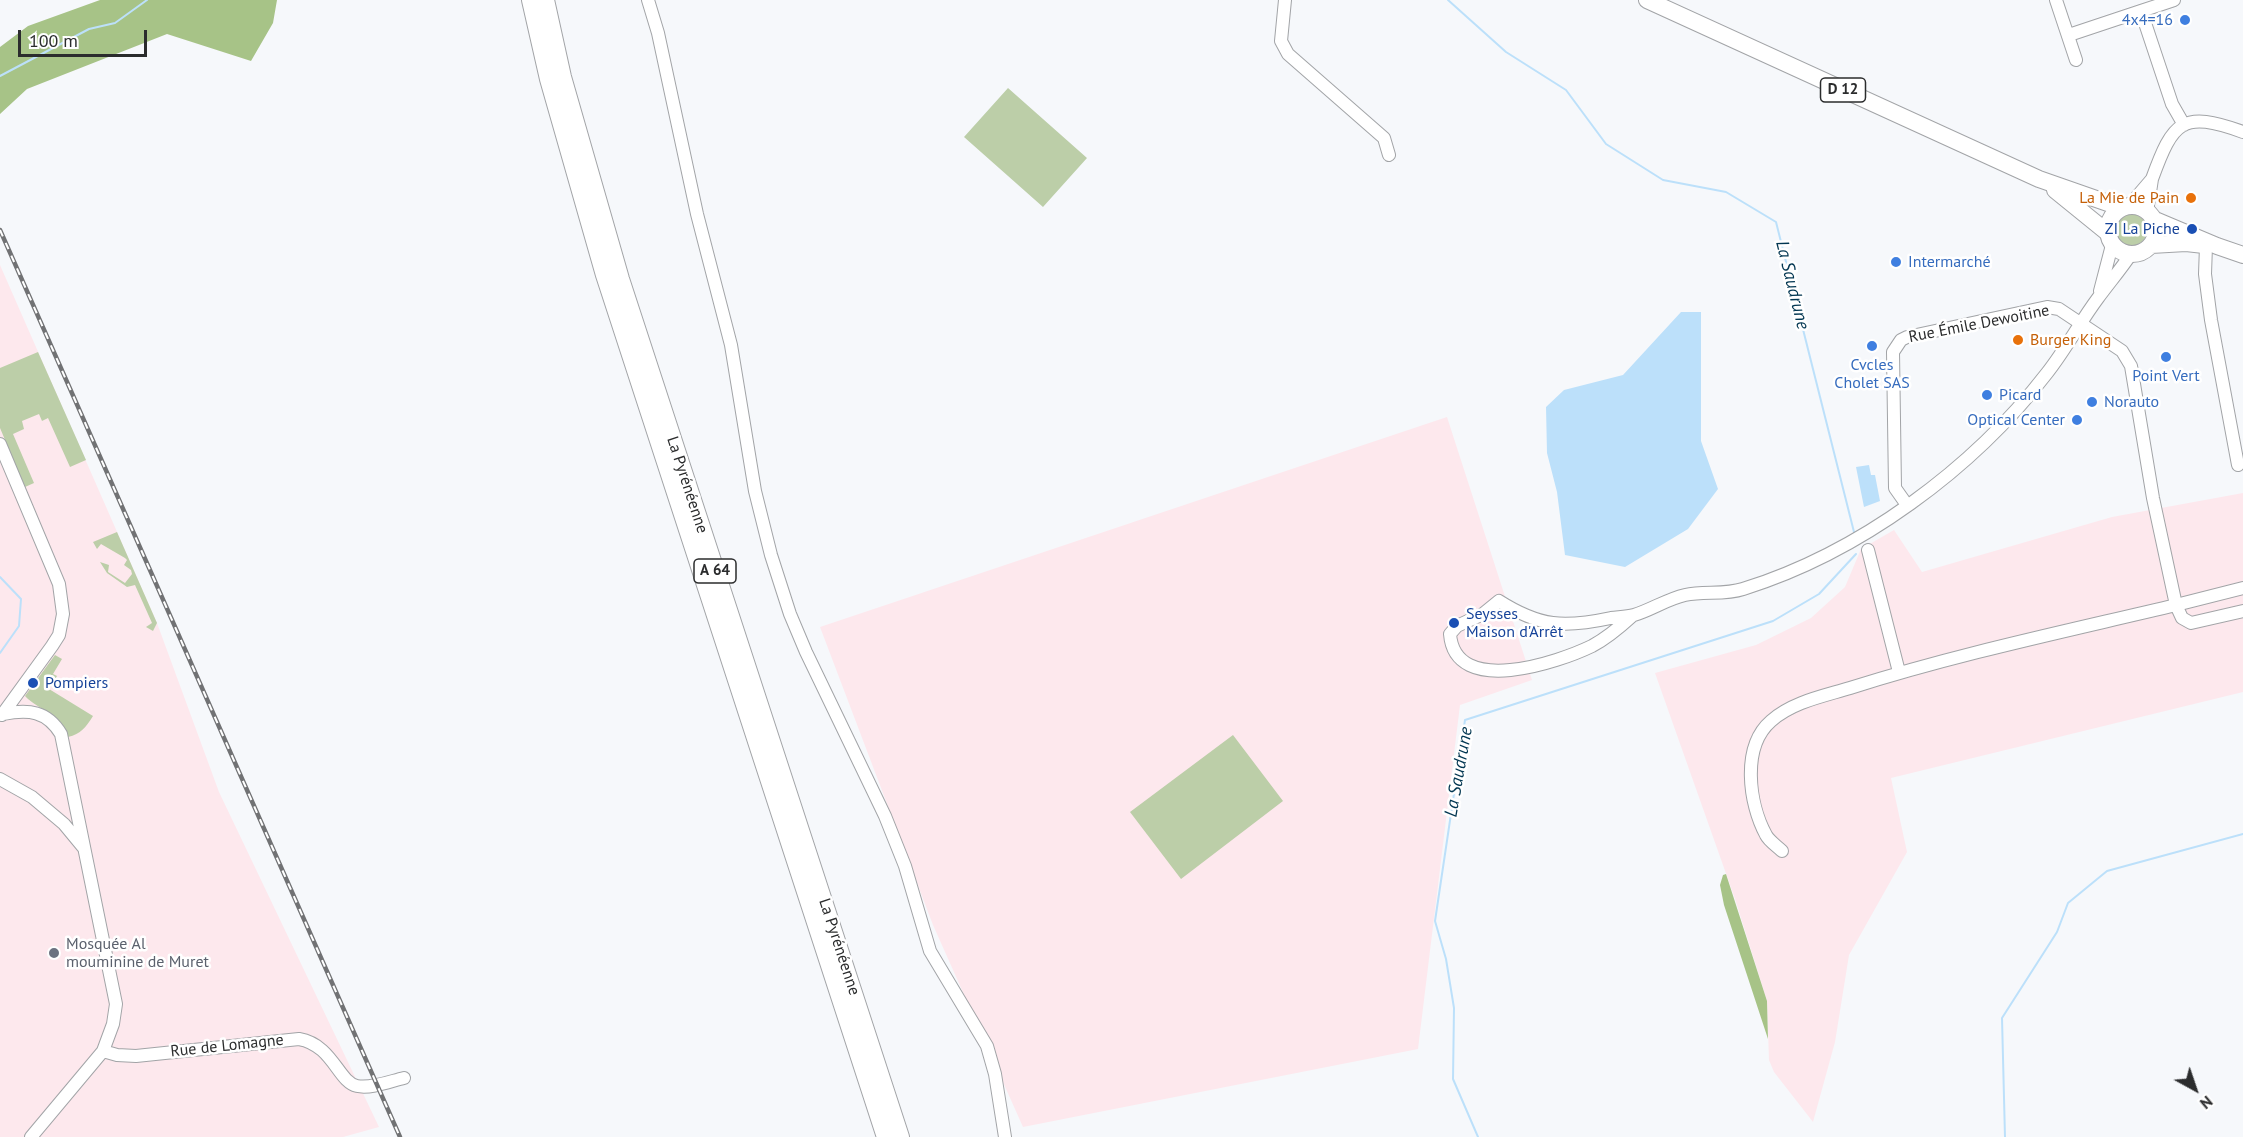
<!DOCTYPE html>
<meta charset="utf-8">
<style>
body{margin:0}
#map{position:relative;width:2243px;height:1137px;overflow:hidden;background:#f6f8fb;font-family:"PT Sans",sans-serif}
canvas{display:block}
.north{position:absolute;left:2165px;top:1059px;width:60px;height:60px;-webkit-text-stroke:4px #fff;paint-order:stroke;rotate:140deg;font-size:16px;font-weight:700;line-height:24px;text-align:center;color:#2b2c2d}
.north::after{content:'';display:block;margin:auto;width:21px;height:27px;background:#2b2c2d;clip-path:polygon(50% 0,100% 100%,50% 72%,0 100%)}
.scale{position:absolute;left:18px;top:30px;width:129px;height:27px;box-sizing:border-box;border:3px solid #2b2c2d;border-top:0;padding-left:8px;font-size:18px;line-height:21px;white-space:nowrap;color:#2b2c2d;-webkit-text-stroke:4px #fff;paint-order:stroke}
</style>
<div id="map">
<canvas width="2243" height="1137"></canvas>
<div class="north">N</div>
<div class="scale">100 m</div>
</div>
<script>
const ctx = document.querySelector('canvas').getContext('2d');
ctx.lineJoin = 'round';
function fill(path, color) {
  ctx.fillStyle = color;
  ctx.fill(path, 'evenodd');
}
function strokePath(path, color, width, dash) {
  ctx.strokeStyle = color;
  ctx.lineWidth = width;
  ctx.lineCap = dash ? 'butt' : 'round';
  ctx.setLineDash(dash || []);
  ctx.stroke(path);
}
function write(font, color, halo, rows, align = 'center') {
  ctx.font = font + ' "PT Sans",sans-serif';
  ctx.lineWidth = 5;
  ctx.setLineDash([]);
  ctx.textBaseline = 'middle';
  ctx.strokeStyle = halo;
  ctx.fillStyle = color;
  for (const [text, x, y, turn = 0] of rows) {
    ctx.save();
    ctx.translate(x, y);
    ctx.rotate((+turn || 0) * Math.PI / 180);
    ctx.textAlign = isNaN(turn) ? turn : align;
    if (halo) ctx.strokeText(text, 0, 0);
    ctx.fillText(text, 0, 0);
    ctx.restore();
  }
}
fill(new Path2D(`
 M0 265 157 623 219 792 379 1127 343 1137H0Z
 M1447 417 1532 680 1460 705 1418 1049 1023 1127 933 925 820 627Z
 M2243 493V692L1891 778 1907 852 1849 955 1835 1042 1813 1122 1774 1072 1769 1060 1767 1001 1735 899 1655 673 1756 645 1811 618 1845 587 1861 549 1894 530 1922 572 2112 517Z`), '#fde8ed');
fill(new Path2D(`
 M1008 88 1087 158 1043 207 964 137Z
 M2115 230a16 16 0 1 1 32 0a16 16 0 1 1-32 0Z
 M38 352 86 460 70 467 48 418 42 421 39 414 22 421 24 429 13 434 34 483 25 487 0 428V368Z
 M117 532 157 623 153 631 146 627 152 623 135 585 127 587 107 573 100 562 109 565 108 572 125 583 132 574 131 570 124 565 127 560 125 558 101 544 97 549 93 542Z
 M55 655 62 659 53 674 57 676 49 689 93 716C86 727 81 734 68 737 61 713 39 711 25 696Z
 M1233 735 1283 801 1181 879 1130 812Z`), '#bccea8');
fill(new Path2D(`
 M100 0H277L273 23 251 61 167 34 27 89 0 114V47L28 26Z
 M1726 874 1767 1001 1768 1039 1724 905 1720 885 1723 875Z`), '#a7c387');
fill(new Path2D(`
 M1681 312H1701V441L1718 489 1688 529 1625 567 1565 555 1557 492 1547 453 1546 407 1564 390 1623 375Z
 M1869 465 1871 475H1875L1880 501 1864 507 1856 467Z`), '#bce0fa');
strokePath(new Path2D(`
 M1448 0 1506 52 1566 90 1606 144 1663 180 1726 192 1776 222 1854 532
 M0 76 89 29 115 23 147 0
 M0 577 21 599 19 626 0 653
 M1478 1137 1453 1079 1454 1008 1446 959 1435 921 1465 720 1773 621 1819 594 1856 554
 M2005 1137 2002 1018 2057 932 2068 903 2107 871 2243 834`), '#bce0fa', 2);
const minor = new Path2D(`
 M648 0 658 33 697 214 731 345 755 491 771 555 790 614 806 652 885 816 905 866 930 951 987 1046 995 1074 1005 1137
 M1285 0 1281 41 1288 54 1384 138 1389 155
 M2056 0 2076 60
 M2174 0 2141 11 2172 104 2184 125
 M2069 35 2141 11
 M2152 179C2173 121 2182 110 2243 132
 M2128 207 2152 179 2147 212
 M2206 246 2205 274 2211 320 2238 465
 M2100 291 2112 245
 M0 444 59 584 63 614 59 635 52 646 2 715
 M1868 550 1899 672
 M2243 588 2176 605 2182 618 2191 623 2243 611
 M1632 616C1620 627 1607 638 1592 646 1559 662 1455 698 1450 634L1457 626 1483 614 1499 601C1540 627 1564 628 1611 618 1619 617 1627 617 1634 615 1651 610 1667 599 1685 595 1704 591 1725 595 1743 589 1859 553 1973 469 2047 373 2066 349 2080 322 2098 298 2109 283 2121 269 2131 254
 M3 714C29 709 47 711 61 734L116 1004 113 1024 103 1051 31 1137
 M0 779 32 797 64 824 83 847
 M1782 851C1777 846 1769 841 1766 835 1749 804 1741 747 1771 721 1792 702 1824 696 1850 688 1957 654 2067 631 2176 605L2153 498 2131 366 2122 351 2059 309 2047 307 1907 337 1901 340 1893 352 1895 488 1907 505
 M103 1051 117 1055 136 1056 299 1039C333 1045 338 1082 357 1086 371 1089 391 1081 404 1078`);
const major = new Path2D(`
 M1647 0 2039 179 2122 208
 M2055 190 2108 233
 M2108 230a24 24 0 1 1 48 0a24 24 0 1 1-48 0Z
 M2153 219 2217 246 2243 255
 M2151 245 2186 243 2204 245`);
const highway = new Path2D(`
 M531 0 549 79 605 275 886 1137
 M545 0 562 77 620 279 900 1137`);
strokePath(minor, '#a2a4a7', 14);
strokePath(major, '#a2a4a7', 18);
strokePath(highway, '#a2a4a7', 20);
strokePath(minor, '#fff', 12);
strokePath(major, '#fff', 16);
strokePath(highway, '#fff', 18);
const rail = new Path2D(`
 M0 230 400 1137`);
strokePath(rail, '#717274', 4.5);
strokePath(rail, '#fff', 2, [7]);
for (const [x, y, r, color] of [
 [2185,20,6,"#3f7fe0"],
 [2191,198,6,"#e8710a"],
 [2192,229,6,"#1a4fb4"],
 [1896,262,6,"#3f7fe0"],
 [2018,340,6,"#e8710a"],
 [1872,346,6,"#3f7fe0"],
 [2166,357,6,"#3f7fe0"],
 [1987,395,6,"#3f7fe0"],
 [2092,402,6,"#3f7fe0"],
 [2077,420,6,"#3f7fe0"],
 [1454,623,6,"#1a4fb4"],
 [33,683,6,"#1a4fb4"],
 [54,953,6,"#6b7280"]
]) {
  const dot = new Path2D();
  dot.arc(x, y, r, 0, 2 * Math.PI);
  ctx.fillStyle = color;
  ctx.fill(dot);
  strokePath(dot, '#fff', 2);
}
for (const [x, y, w] of [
 [1843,90,45],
 [715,571,42]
]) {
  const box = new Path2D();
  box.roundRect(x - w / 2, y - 12, w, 24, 4.5);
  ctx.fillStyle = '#fff';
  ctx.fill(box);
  strokePath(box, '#2b2c2d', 1.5);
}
write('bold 15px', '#2b2c2d', null, [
 ["D 12",1843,90],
 ["A 64",715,571]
]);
write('16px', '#366cbe', '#fff', [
 ["4x4=16",2173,20,"right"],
 ["Intermarché",1908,262],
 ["Cvcles",1872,365,"center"],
 ["Cholet SAS",1872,383,"center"],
 ["Point Vert",2166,376,"center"],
 ["Picard",1999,395],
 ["Norauto",2104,402],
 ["Optical Center",2065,420,"right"]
], 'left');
write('16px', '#c56008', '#fff', [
 ["La Mie de Pain",2179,198],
 ["Burger King",2030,340,"left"]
], 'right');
write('16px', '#164399', '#fff', [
 ["ZI La Piche",2180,229,"right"],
 ["Seysses",1466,614],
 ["Maison d'Arrêt",1466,632],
 ["Pompiers",45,683]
], 'left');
write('16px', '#2b2c2d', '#fff', [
 ["Rue Émile Dewoitine",1979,324,-11],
 ["La Pyrénéenne",687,485,72],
 ["La Pyrénéenne",839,947,72],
 ["Rue de Lomagne",227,1046,-6]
]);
write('16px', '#5b616d', '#fff', [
 ["Mosquée Al",66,944],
 ["mouminine de Muret",66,962]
], 'left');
write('italic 18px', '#023651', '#fff', [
 ["La Saudrune",1792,285,76],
 ["La Saudrune",1459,772,-80]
]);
</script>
